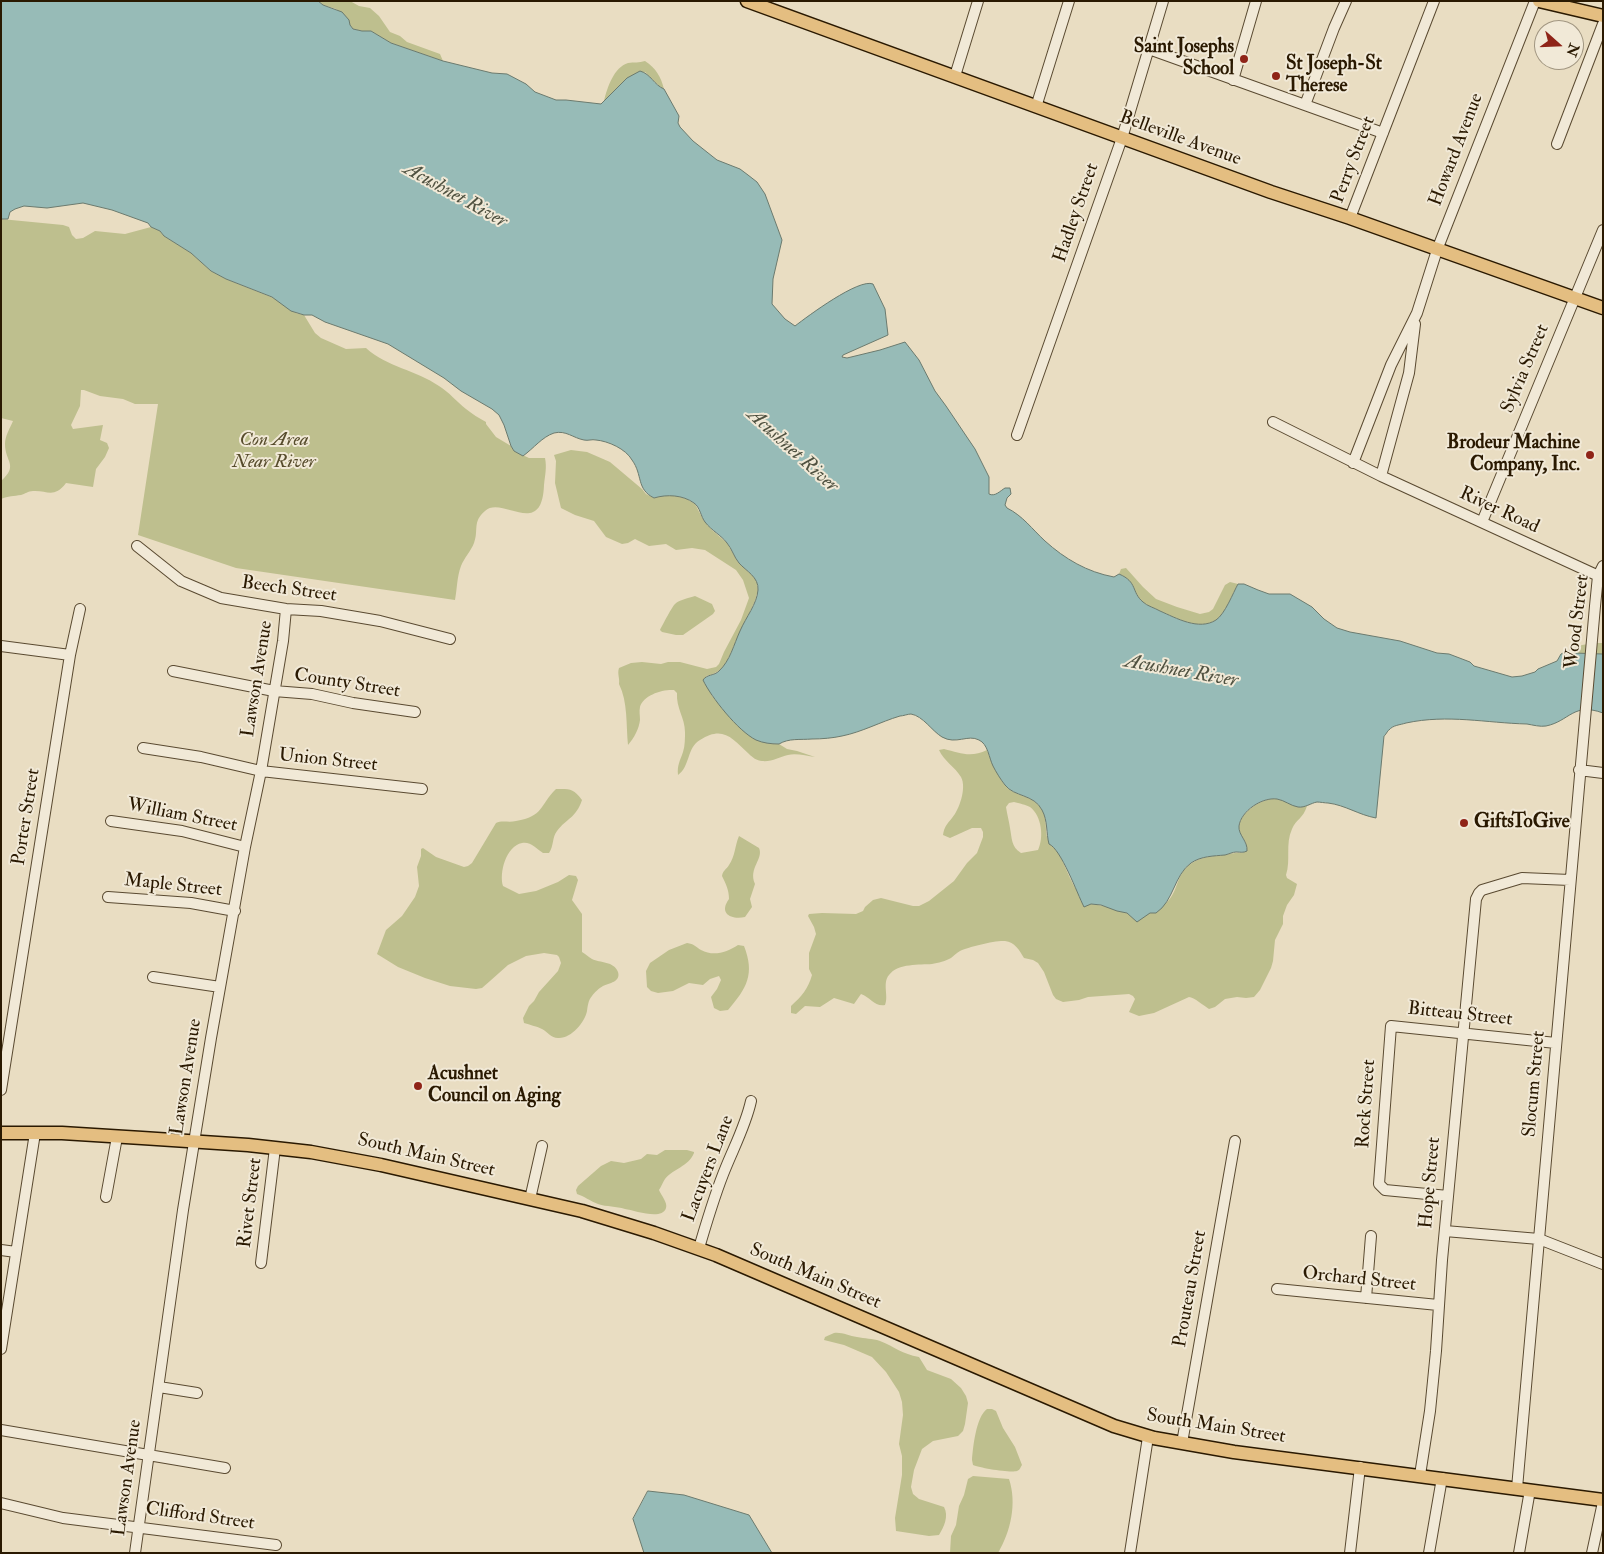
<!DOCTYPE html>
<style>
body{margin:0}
#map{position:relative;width:1604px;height:1554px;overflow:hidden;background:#e9ddc2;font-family:"IM FELL Double Pica",serif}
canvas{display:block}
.frame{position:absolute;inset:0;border:2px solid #2a1901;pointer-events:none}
.north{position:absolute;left:1534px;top:20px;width:50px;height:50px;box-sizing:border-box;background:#f1e9d7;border:1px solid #a19681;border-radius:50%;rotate:110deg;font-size:14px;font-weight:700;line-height:20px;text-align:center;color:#2a1901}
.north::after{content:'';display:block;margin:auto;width:18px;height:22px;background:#8f2418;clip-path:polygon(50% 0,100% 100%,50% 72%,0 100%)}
</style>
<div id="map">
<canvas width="1604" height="1554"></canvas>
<div class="frame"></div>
<div class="north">N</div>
</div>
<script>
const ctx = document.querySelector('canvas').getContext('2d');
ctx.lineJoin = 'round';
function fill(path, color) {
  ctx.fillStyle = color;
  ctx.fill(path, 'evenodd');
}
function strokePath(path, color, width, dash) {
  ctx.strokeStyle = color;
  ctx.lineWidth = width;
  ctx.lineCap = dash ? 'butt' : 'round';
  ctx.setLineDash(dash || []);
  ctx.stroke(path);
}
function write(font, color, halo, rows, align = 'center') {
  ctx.font = font + ' "IM FELL Double Pica",serif';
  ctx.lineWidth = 4;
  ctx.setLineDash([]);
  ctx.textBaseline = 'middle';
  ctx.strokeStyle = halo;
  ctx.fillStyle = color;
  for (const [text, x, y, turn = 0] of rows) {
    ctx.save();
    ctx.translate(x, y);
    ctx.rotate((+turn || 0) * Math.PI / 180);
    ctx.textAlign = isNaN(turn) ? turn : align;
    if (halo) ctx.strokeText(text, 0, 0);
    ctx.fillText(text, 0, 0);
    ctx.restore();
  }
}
fill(new Path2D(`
 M318 1H350L359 6 370 8 379 16 390 32 400 36 407 42 440 54 443 61 391 43 371 31H362L353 29 336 9 323 5Z
 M645 61C656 68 661 77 664 89L660 87 645 72 604 101C607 88 614 67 628 63 634 62 639 63 645 61Z
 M1 219 63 225 69 227 72 235 76 239 83 238 95 231 125 234 151 227 160 231 164 236 191 253 211 271 226 279 276 299 296 313 304 315 315 333 321 338 346 349 366 348C387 367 416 370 439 386 449 392 457 402 466 409 472 414 479 418 486 422V424L496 437 511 446 514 451 529 458H545C547 468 545 475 544 485 542 540 502 495 485 511 472 522 479 530 474 543 471 551 464 558 461 566 457 576 457 590 455 600L236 568 138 535 158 404H135L123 399 100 396 84 390H81L80 406 71 425 73 429 103 425 100 440 107 443 109 448 105 457 96 469 93 487 66 483C54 499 47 490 33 491 28 491 25 494 21 495 14 496 8 496 1 499V481C19 465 5 462 5 444 5 436 10 428 13 421L1 418Z
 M571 450 587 452 610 462 642 489 646 494 654 498 661 496 673 495 687 499 695 504 704 521 712 530 727 543 738 562 755 578 757 582 758 590 755 601 726 663C720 671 715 674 706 676L712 696 734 722 768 743 779 744 787 749 797 751 815 757C807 756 796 753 788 755 779 757 772 762 762 761 757 761 752 757 749 754 732 738 723 725 700 740 687 747 690 767 678 775 677 765 680 761 683 752 685 746 685 738 685 732 685 718 676 708 677 693L674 690C663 689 643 695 640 707 639 711 640 716 640 720 639 729 634 738 628 745 626 725 628 702 619 684 620 678 617 674 619 668L631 663 642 662 661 664 668 662H680L707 669 716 667 719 664 724 652 741 620 749 598 743 580 736 570 705 550 692 548 676 550 666 544 649 546 635 539 628 543 622 544 606 537 594 521 575 515 561 508 555 483 556 461 554 455Z
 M1126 568 1143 587 1156 599 1177 607 1200 614 1209 612 1213 609 1225 585 1230 582 1238 584C1233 593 1225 614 1216 620 1199 631 1176 618 1160 611 1155 608 1147 606 1143 602 1131 593 1137 581 1119 574L1121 569Z
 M695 596 712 604 715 611 713 614 683 635H676L662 632 660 630C662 626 673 605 675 604 679 600 689 598 695 596Z
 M1595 643H1603V654L1573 653 1570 650 1582 645Z
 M944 749C960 753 971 758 987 750 991 760 1001 784 1010 790 1021 797 1035 797 1042 810 1047 818 1045 828 1047 837 1049 843 1057 849 1060 856 1065 865 1068 875 1073 884 1076 891 1085 898 1091 904 1101 905 1124 910 1132 916 1145 914 1158 911 1168 901 1175 894 1177 881 1182 873 1192 858 1208 856 1224 855 1231 854 1236 852 1243 853L1246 843C1244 840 1241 836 1240 833 1234 815 1262 797 1277 799 1289 800 1293 808 1307 806 1303 819 1296 819 1292 829 1285 844 1291 860 1286 875L1287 878 1297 884 1294 895 1287 905 1283 916V924L1275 940 1273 961 1271 968 1260 990 1254 997 1246 998 1237 997 1225 999 1215 1007 1209 1009C1204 1006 1194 997 1189 997L1154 1013 1139 1016 1129 1012 1135 999 1133 996 1129 994 1088 997 1079 1000 1063 1002 1056 999 1053 995 1044 972 1038 963 1033 960 1024 958C1019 950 1015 942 1005 941 996 940 968 947 960 951 956 953 954 956 951 958 946 961 938 963 932 964 920 965 898 963 889 975 882 983 889 996 885 1005 875 1007 870 997 861 994L854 1004 834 998 820 1007 805 1006 796 1014 791 1013V1006C802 996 808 989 812 975L809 969V953L816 934 814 927 808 916 809 914 822 913 856 914 863 911 865 907 873 900 881 898 913 906H919L929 901 954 881 967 863 977 853 983 837V832L981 828H972L950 838 943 835C944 827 947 824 952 818 959 810 967 788 961 777 955 767 944 761 939 750ZM1014 802C1019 803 1026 805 1030 807 1042 816 1044 838 1038 850L1021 853C1011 847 1012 838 1010 828 1009 821 1007 814 1006 807L1009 803Z
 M556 789C570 789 573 788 582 800 576 818 567 818 557 831 552 837 554 846 549 853H543C537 849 530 841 522 843 506 846 499 873 503 886L519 894 536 891 558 882 569 875 576 876 578 880 572 900 582 914V952C586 954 588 957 592 959 600 963 614 961 618 972 621 982 609 983 603 986 599 988 594 993 592 996 588 1001 588 1005 587 1011 585 1022 571 1039 558 1038 551 1038 548 1032 542 1029 536 1026 530 1025 524 1023L523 1018 529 1006 534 1001 539 992 558 971 561 963 559 957 557 955 544 953 526 956 508 965 490 981 482 988 476 989 450 986 425 978 398 967 377 954 386 930 402 916 415 897 419 886 417 867 421 856V849L423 848 436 857 464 867 468 866 472 863 496 823C502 820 509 823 516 821 544 816 539 806 556 789Z
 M739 836 759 848C764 859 748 868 755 884L750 899 752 907 745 917C732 920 718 914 729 899 729 890 726 884 722 876 723 870 726 870 729 865 735 857 735 845 739 836Z
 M687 943C694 944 696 947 701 950 714 957 727 952 738 945L744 946C755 974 747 988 728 1010L720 1011 714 1008 711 997 717 989 721 980 719 976 710 979 703 985 689 983 673 991 658 993 651 991 647 987 646 971 650 963 669 950Z
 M665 1150H687L694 1152V1153C688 1167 674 1168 665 1179 663 1182 661 1187 659 1190 661 1195 668 1203 666 1208 662 1221 634 1210 625 1209 616 1206 607 1207 598 1204 590 1201 584 1196 577 1194L576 1190 578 1186 601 1166 611 1161 624 1163 641 1159 647 1154 657 1155Z
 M834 1333C842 1332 849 1336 857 1337 865 1339 872 1338 880 1341 895 1347 902 1354 919 1357L927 1370 951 1379 961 1388 966 1396 968 1403 965 1424 963 1431 958 1436 933 1441 922 1449 914 1470 911 1487 913 1494 919 1499 944 1507C949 1516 944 1527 939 1535L929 1536 896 1531 895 1518 902 1475V1456L899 1444 903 1415 902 1402 899 1392 886 1372 872 1357 844 1345 824 1340 825 1337Z
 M987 1409H992L996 1411 1003 1428 1015 1447 1022 1465C1020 1468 1020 1470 1017 1471 1010 1473 980 1468 973 1465L972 1460C973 1447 976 1417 987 1409Z
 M973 1476 1009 1479C1017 1503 1011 1531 998 1553H950L951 1536 956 1525 959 1506 964 1495 968 1479Z`), '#bebf8e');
const water = new Path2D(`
 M1 1H318L323 5 342 12 349 20 350 25 353 29 362 31H371L391 43 443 61 492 73 507 74 526 84 535 92 556 100H566L601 104 627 78 640 71C651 74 654 85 664 89L679 116 678 123 680 127 693 141 717 160 740 169 748 175 757 182 765 194 782 240 773 279 772 304 785 319 795 326C808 316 859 278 873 284L885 309 888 335 843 355 842 357 847 358 880 350 905 342 919 360 935 391 946 406 975 449 989 477V494C995 497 1000 491 1005 488H1010L1011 494 1007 498 1005 505 1007 508C1023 516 1032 529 1045 541 1065 559 1087 572 1114 577L1119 574C1138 582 1131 592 1143 602 1147 606 1155 608 1160 611 1176 618 1199 631 1216 620 1225 614 1233 593 1238 584H1244L1258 590 1269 594H1290L1312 607 1324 619 1337 628 1350 632 1400 641 1437 653 1449 654 1470 662 1474 666 1512 677 1522 676 1535 672 1538 669 1557 661 1561 654 1570 650 1573 653 1603 654V713C1573 702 1570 721 1546 726 1540 727 1533 725 1527 724 1486 723 1448 714 1406 723 1400 725 1393 725 1389 730 1388 730 1385 736 1384 736L1376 818C1359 815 1345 805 1328 803 1325 803 1320 802 1317 802 1311 803 1305 808 1298 807 1291 806 1284 800 1277 799 1262 797 1241 811 1239 826 1238 835 1248 841 1247 851 1243 853 1241 852 1236 852 1233 852 1229 854 1225 855 1214 856 1201 856 1191 863 1174 875 1174 901 1156 913H1150L1137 922 1127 913 1117 911 1101 905 1091 904 1084 907C1077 893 1061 849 1049 844 1046 833 1048 821 1042 810 1034 794 1014 797 1005 785 1001 780 996 772 993 766 989 758 988 744 979 740 968 734 956 745 942 737 932 731 923 716 911 714 908 714 903 716 900 716 880 722 862 732 842 736 833 738 822 739 812 739 800 740 789 738 779 744 771 744 763 743 756 740 738 731 711 697 703 680 707 674 714 676 719 671 730 661 734 644 740 631 746 617 757 604 758 590 759 577 746 571 739 563 734 557 732 549 727 543 721 535 712 531 705 522 701 517 700 507 694 503 683 495 667 494 654 498 636 489 643 475 632 460 626 449 608 441 596 440 592 439 588 441 584 440 573 438 566 430 554 433 542 437 534 448 523 456L514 451 511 446 504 425 499 415 492 409 461 391 444 378 388 344 325 322 312 315H304L291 311 272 297 226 279 211 271 191 253 164 236 160 231 151 227 148 223 112 210 83 203 47 208 24 206 15 209 10 212 8 219H1Z
 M648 1491 684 1495 749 1515 772 1553H644L633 1519Z`);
fill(water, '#97bbb7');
strokePath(water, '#6b7a6e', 1);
const minor = new Path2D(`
 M1149 49 1383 133
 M955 76 978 1
 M1233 80 1256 1
 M1305 105 1334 28 1346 1
 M1036 107 1069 1
 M1557 144 1603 24
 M1350 218 1434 1
 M1273 422 1381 476 1603 578
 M1017 435 1122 138 1163 1
 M1353 463 1391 365 1417 313 1437 250 1535 1
 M1381 476 1409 373 1415 324
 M1482 522 1603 230
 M137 546 181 581 221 598 286 609 321 611 380 621 450 639
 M1 646 70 655
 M173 671 274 691 312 694 353 703 415 712
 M143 748 201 757 261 771 422 789
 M1579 770 1603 773
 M111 821 182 831 245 847
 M108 897 191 903 235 911
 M153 977 220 987
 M1 1090 70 655 80 609
 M1448 1196 1385 1190 1379 1184 1391 1026 1556 1043
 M106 1197 117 1137
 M530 1199 542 1146
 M1445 1231 1539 1239 1603 1264
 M699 1248C707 1221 715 1193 726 1167 735 1145 746 1124 751 1101
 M1 1250 16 1252
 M261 1263 275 1148
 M1277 1289 1438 1305
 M1366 1298 1371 1236
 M1 1349 35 1133
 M159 1387 197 1393
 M1 1430 225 1468
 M1182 1443 1235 1141
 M1420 1475 1430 1411 1436 1351 1442 1260 1476 899 1479 893 1482 890 1522 878 1570 880
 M1517 1488 1595 606 1598 576 1603 566
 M1 1503 63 1518 276 1545
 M135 1553 183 1210 211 1038 245 847 261 771 283 641 286 609
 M1130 1553 1148 1437
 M1350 1553 1360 1467
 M1429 1553 1442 1478
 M1519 1553 1530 1490
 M1592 1553 1603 1502`);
const major = new Path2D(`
 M747 1 1271 192 1350 218 1603 308
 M1539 1 1603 16
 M1 1133H62L142 1138 248 1145 311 1152 381 1165 582 1211 654 1233 716 1255 1114 1426 1154 1438 1234 1452 1603 1500`);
strokePath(minor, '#5a4a31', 12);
strokePath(major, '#2a1901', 15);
strokePath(minor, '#f1e9d7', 10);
strokePath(major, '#e4be81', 12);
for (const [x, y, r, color] of [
 [1244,59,5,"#8f2418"],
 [1276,76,5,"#8f2418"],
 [1590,455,5,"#8f2418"],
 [1464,823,5,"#8f2418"],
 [418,1086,5,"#8f2418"]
]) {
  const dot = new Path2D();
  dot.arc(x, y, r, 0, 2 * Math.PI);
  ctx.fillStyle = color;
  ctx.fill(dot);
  strokePath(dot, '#f1e9d7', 2);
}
write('bold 19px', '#2a1901', '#f1e9d7', [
 ["Saint Josephs",1234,48,"right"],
 ["School",1234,70,"right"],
 ["St Joseph-St",1286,65],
 ["Therese",1286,87],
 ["Brodeur Machine",1580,444,"right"],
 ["Company, Inc.",1580,466,"right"],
 ["GiftsToGive",1474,823],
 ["Acushnet",428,1075],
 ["Council on Aging",428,1097]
], 'left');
write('19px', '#2a1901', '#f1e9d7', [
 ["Belleville Avenue",1180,139,20],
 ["Howard Avenue",1457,150,-69],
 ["Perry Street",1354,160,-69],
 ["Hadley Street",1077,213,-71],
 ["Sylvia Street",1526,369,-67],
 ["River Road",1499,511,25],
 ["Beech Street",289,590,8],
 ["Wood Street",1578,622,-83],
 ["Lawson Avenue",258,679,-81],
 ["County Street",347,684,9],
 ["Union Street",328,761,6],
 ["William Street",182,816,11],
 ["Porter Street",27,817,-81],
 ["Maple Street",173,886,6],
 ["Bitteau Street",1460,1015,6],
 ["Lawson Avenue",187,1077,-81],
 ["Slocum Street",1535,1084,-85],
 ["Rock Street",1367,1104,-86],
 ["South Main Street",426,1156,13],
 ["Lacuyers Lane",709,1169,-69],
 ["Hope Street",1431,1183,-85],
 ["Rivet Street",251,1203,-83],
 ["South Main Street",815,1277,23],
 ["Orchard Street",1359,1280,6],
 ["Prouteau Street",1191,1289,-80],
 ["South Main Street",1216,1427,9],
 ["Lawson Avenue",128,1478,-82],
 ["Clifford Street",200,1517,8]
]);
write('italic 19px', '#564b2b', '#f1e9d7', [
 ["Con Area",274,441],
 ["Near River",274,463]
]);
write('italic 20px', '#505241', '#f1e9d7', [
 ["Acushnet River",455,196,29],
 ["Acushnet River",792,451,42],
 ["Acushnet River",1181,672,10]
]);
</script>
